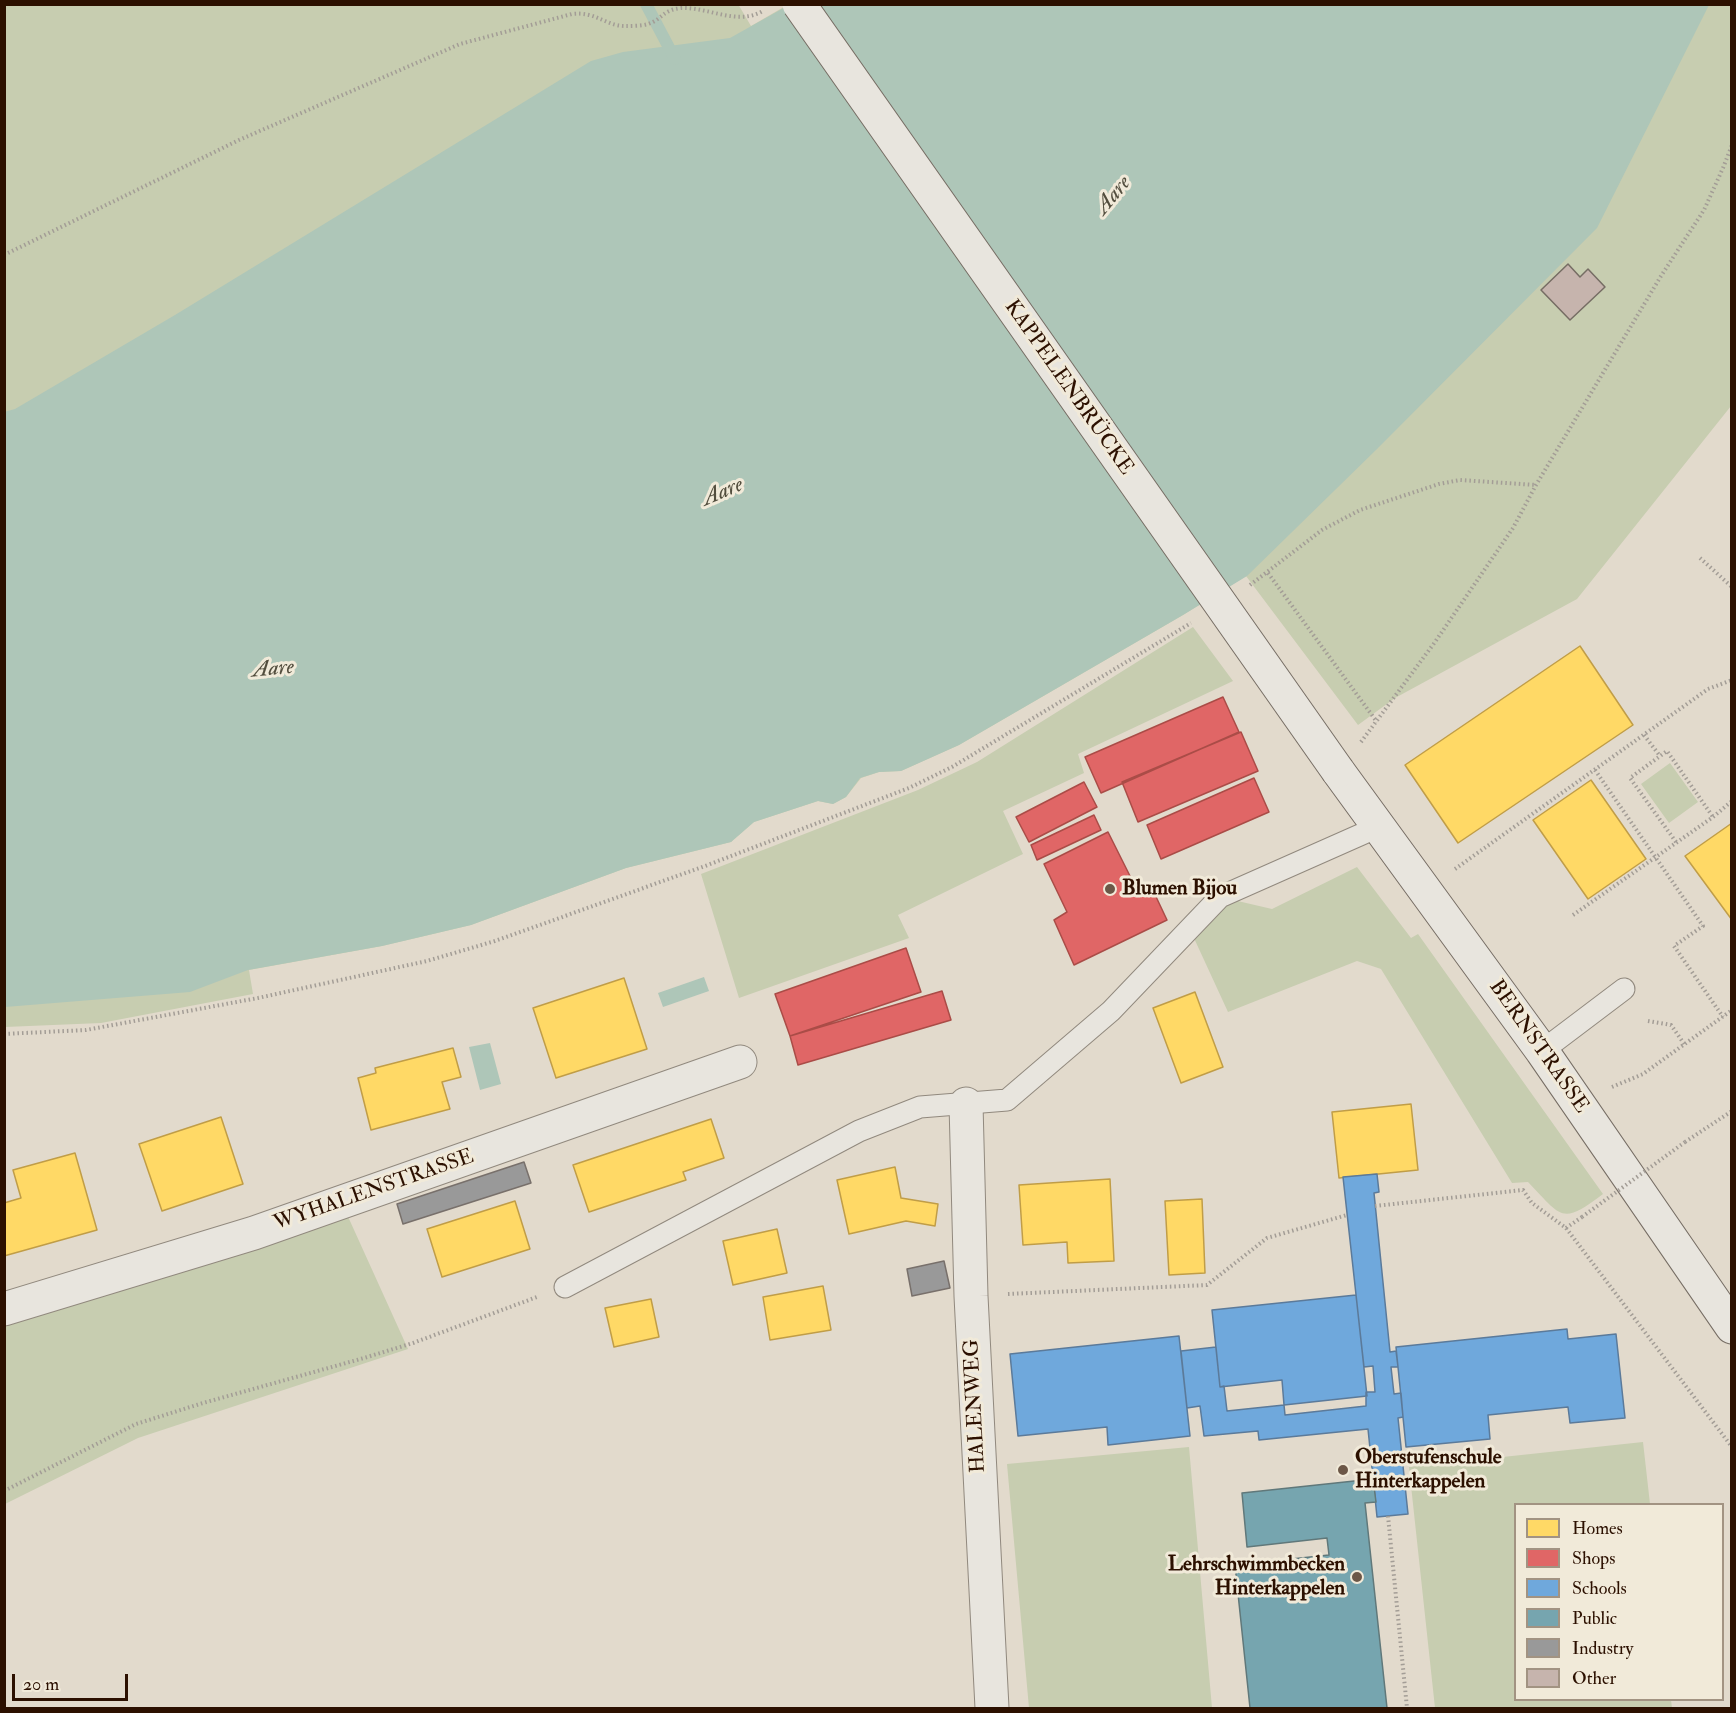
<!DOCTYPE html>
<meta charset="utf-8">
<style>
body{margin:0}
#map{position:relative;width:1736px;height:1713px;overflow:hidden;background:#e2dacc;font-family:"IM FELL Double Pica",serif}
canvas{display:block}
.frame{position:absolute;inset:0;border:6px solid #2c1000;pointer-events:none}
.legend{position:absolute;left:1514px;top:1503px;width:210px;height:198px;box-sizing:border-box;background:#f1ead9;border:2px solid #a29382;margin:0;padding:8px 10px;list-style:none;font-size:18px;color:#2c1000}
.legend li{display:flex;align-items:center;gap:12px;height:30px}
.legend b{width:30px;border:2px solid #a29382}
.scale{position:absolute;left:12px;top:1674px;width:116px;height:27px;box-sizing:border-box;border:3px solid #2c1000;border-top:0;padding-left:8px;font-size:18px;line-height:21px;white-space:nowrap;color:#2c1000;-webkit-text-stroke:4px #f1ead9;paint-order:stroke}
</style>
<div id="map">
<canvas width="1736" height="1713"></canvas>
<div class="frame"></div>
<ul class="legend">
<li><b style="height:16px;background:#ffd966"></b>Homes</li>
<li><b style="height:16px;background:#e06666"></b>Shops</li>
<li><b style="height:16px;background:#6fa8dc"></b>Schools</li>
<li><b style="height:16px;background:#76a5af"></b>Public</li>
<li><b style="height:16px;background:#999"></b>Industry</li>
<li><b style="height:16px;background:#c6b4ad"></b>Other</li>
</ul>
<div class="scale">20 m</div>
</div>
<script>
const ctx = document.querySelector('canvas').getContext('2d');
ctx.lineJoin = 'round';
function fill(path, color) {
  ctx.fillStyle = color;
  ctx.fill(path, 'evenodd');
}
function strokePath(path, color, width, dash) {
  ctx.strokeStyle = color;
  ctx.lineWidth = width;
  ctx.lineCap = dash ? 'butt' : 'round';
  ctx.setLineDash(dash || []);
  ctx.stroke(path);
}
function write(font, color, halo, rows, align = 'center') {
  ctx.font = font + ' "IM FELL Double Pica",serif';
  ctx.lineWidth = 6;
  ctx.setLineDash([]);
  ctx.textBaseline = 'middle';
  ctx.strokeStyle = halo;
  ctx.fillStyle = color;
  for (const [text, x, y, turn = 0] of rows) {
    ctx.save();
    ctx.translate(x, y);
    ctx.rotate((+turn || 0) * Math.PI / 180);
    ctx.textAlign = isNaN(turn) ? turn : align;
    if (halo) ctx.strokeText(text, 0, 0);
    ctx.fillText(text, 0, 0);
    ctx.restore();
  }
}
fill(new Path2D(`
 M738 4 751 26 789 4 1731 5V406L1577 599 1395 698 1358 725 1246 576 1183 615 959 745 901 771 879 772 861 778 846 797 833 804 818 801 754 822 731 842 626 868 471 925 382 946 249 970 253 994 101 1023 5 1027 4 5Z
 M1193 627 1233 681 1078 754 1084 773 1003 811 1023 854 898 915 909 938 739 998 701 874 918 790 977 762Z
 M1670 763 1698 802 1669 823 1641 784Z
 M1357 867 1411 938 1418 934 1603 1194C1561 1226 1562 1217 1528 1182L1512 1183 1381 969 1357 961 1228 1012 1193 936 1229 899 1272 909Z
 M345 1210 408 1349 138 1438 5 1504V1322Z
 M1643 1442 1650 1504H1516V1700H1671L1672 1708H1435L1409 1467Z
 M1189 1447 1212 1708H1029L1007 1464Z`), '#c7cdb0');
fill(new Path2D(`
 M789 5H1709L1597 228 1378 448 1247 576 1183 615 959 745 901 771 879 772 860 778 846 797 833 804 818 801 754 822 731 842 626 868 471 925 382 946 248 970 190 992 5 1007 4 412 15 409 175 315 591 61 623 52 730 38Z
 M704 977 709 991 663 1007 658 993Z
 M490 1043 501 1084 480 1090 469 1047Z`), '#aec6b8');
const homes = new Path2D(`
 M1580 646 1633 725 1458 843 1405 765Z
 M1591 780 1646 859 1588 899 1533 820Z
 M1732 823V920L1685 856Z
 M624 978 647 1049 556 1078 533 1008Z
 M1195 992 1223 1067 1181 1083 1153 1008Z
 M453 1048 461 1077 442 1082 450 1109 371 1130 358 1078 376 1073 375 1068Z
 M1411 1104 1418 1170 1339 1178 1332 1112Z
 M221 1117 243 1184 162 1211 139 1144Z
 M711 1119 724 1158 683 1172 686 1180 589 1212 573 1165Z
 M75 1153 97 1230 4 1256V1203L21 1198 13 1170Z
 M895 1167 901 1198 938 1204 935 1226 906 1221 849 1234 837 1180Z
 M1110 1179 1114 1261 1068 1263 1067 1242 1023 1245 1019 1185Z
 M1202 1199 1205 1273 1169 1275 1165 1201Z
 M515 1201 530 1249 442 1277 427 1229Z
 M777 1229 787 1273 733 1285 723 1241Z
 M823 1286 831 1330 770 1340 763 1297Z
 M651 1299 659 1337 614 1347 605 1308Z`);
fill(homes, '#ffd966');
strokePath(homes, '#c09d47', 1.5);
const shops = new Path2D(`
 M1223 697 1239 732 1101 793 1085 757Z
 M1241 732 1258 771 1138 822 1122 782Z
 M1254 778 1269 812 1161 859 1147 825Z
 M1084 782 1097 807 1029 842 1016 817Z
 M1094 815 1101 830 1037 860 1031 845Z
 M1108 832 1137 890 1150 884 1167 920 1074 965 1054 920 1067 912 1044 864Z
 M906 948 921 992 790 1036 775 994Z
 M942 991 951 1020 798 1065 790 1036Z`);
fill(shops, '#e06666');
strokePath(shops, '#aa4c47', 1.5);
const schools = new Path2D(`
 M1377 1174 1379 1192 1374 1193 1390 1352 1396 1351 1398 1367H1391L1394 1394 1401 1393 1403 1417 1398 1418 1408 1514 1377 1517 1368 1429 1259 1440 1258 1431 1204 1436 1200 1406 1187 1408 1181 1351 1216 1347 1220 1387 1224 1386 1227 1411 1284 1405 1285 1415 1366 1406V1392H1375L1373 1366 1364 1367 1343 1177Z
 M1356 1295 1367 1396 1284 1405 1282 1380 1220 1387 1212 1310Z
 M1567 1329 1568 1339 1616 1334 1625 1418 1570 1423 1568 1407 1488 1415 1490 1439 1406 1447 1396 1347Z
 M1179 1336 1190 1436 1108 1445 1107 1427 1018 1436 1010 1354Z`);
fill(schools, '#6fa8dc');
strokePath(schools, '#5b7a9a', 1.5);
const public = new Path2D(`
 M1373 1479 1376 1502 1365 1503 1387 1708H1399H1250L1235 1565 1329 1555 1327 1538 1247 1547 1242 1493Z`);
fill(public, '#76a5af');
strokePath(public, '#60787a', 1.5);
const industry = new Path2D(`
 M524 1162 531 1183 403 1224 397 1204Z
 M944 1261 950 1288 912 1296 907 1269Z`);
fill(industry, '#999');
strokePath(industry, '#78706b', 1.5);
strokePath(new Path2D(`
 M646 4 675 59`), '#aec6b8', 12);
const building = new Path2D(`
 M1568 264 1580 277 1588 269 1605 287 1570 320 1541 290Z`);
fill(building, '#c6b4ad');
strokePath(building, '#766d64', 1.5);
const lane = new Path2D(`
 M1542 1051 1624 989
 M565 1287 859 1131 920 1107 1007 1100 1111 1011 1220 897 1378 827`);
const street = new Path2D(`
 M966 1104 971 1296 992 1708
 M4 1309 254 1233 740 1062`);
const secondary = new Path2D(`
 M1338 771 1542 1051 1732 1327`);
strokePath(lane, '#91897e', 23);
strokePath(street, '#91897e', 35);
strokePath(secondary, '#766d64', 35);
strokePath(new Path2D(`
 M4 255 239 140 460 44 572 14C595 11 606 26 625 26 632 26 642 26 648 24 663 19 662 10 681 8 709 7 737 26 763 11
 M1700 558 1732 587
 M1268 573 1377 722
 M1250 585 1322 530 1360 510 1439 484 1460 480 1536 485
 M1644 735 1660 756
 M1361 742 1435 642 1513 528 1536 485 1661 276 1704 210 1723 168 1732 145
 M1595 770 1703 926 1674 946 1723 1017
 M1676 842 1630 778 1667 751 1713 817
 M1455 869 1708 689 1732 680
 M1573 915 1713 817 1732 801
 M1648 1021 1671 1025 1685 1045
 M4 1034 86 1030 258 998 427 961 495 941 705 866 909 788 952 767 1191 623
 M1612 1087 1643 1074 1732 1010
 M1685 1142 1732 1111
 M1375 1206 1523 1190 1532 1203 1566 1228 1732 1447
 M1566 1228 1582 1217
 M1008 1294 1207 1285 1267 1238 1347 1215
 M4 1491 136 1424 203 1403 364 1358 413 1343 537 1297
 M1388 1516 1407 1708`), '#a39d96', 4, [1.5, 3]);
strokePath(lane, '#e8e5de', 21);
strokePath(street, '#e8e5de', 33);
strokePath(secondary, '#e8e5de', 33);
const secondaryBridge = new Path2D(`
 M799 4 1338 771`);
strokePath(secondaryBridge, '#766d64', 35, []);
strokePath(new Path2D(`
 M1582 1217 1685 1142`), '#a39d96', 4, [1.5, 3]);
strokePath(secondaryBridge, '#e8e5de', 33);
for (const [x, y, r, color] of [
 [1110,889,6,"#6c5747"],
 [1343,1470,6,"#6c5747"],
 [1357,1577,6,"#6c5747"]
]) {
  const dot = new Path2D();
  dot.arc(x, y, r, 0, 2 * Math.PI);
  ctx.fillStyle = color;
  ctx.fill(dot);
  strokePath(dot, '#f1ead9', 2);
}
write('21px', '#2c1000', '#f1ead9', [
 ["KAPPELENBRÜCKE",1068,388,55],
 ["BERNSTRASSE",1538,1047,55],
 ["WYHALENSTRASSE",374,1191,-19],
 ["HALENWEG",976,1406,-93]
]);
write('bold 21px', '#2c1000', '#f1ead9', [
 ["Blumen Bijou",1122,889],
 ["Oberstufenschule",1355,1458],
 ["Hinterkappelen",1355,1482],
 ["Lehrschwimmbecken",1345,1565,"right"],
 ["Hinterkappelen",1345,1589,"right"]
], 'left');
write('italic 22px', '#524d3d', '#f1ead9', [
 ["Aare",1114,196,-50],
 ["Aare",723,493,-23],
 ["Aare",273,670,-5]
]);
</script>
